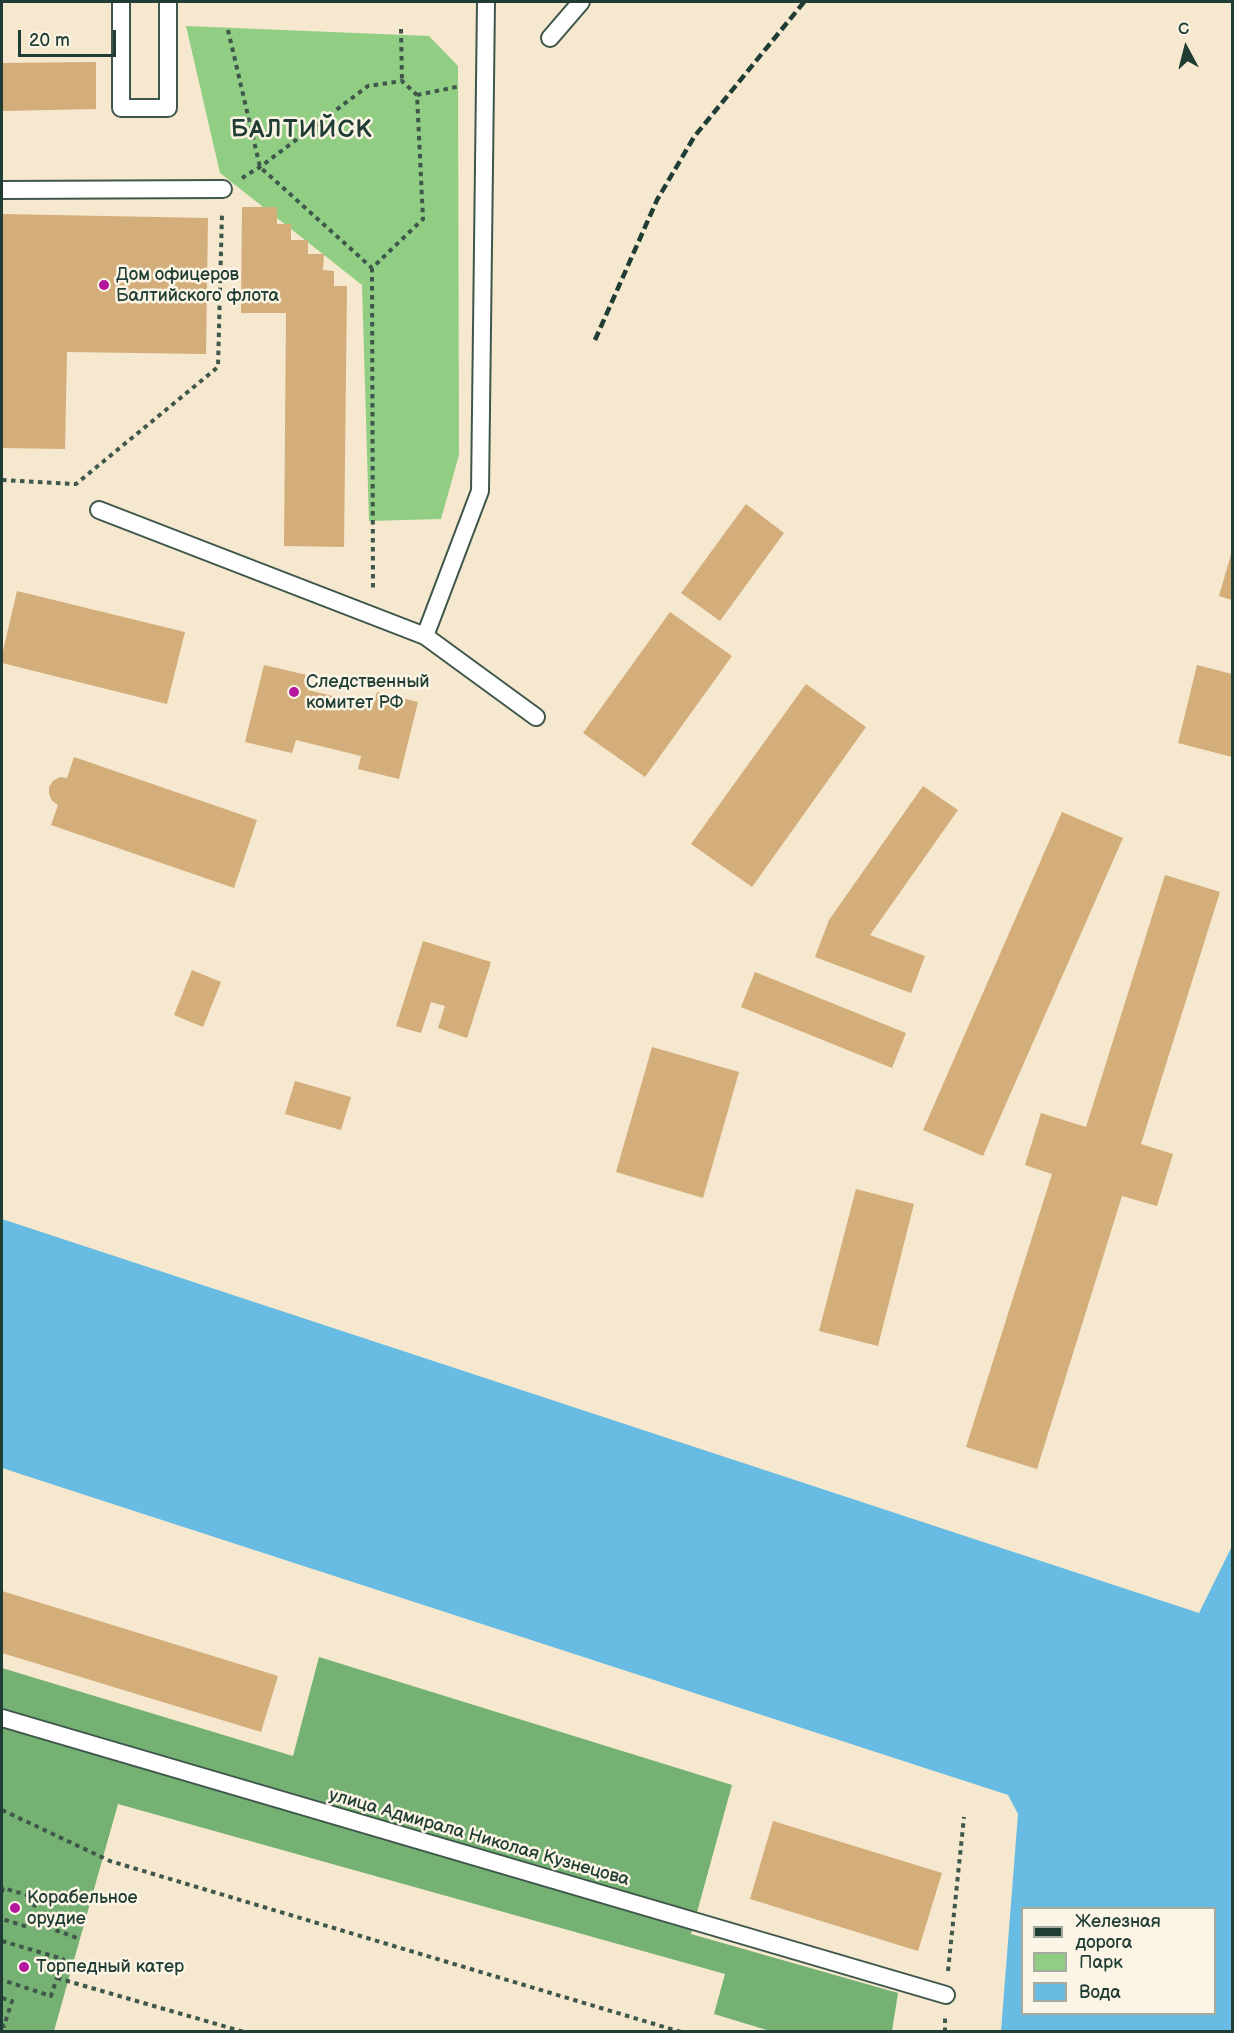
<!DOCTYPE html>
<meta charset="utf-8">
<style>
body{margin:0}
#map{position:relative;width:1234px;height:2033px;overflow:hidden;background:#f5e8ce;font-family:"Balsamiq Sans",sans-serif}
canvas{display:block}
.frame{position:absolute;inset:0;border:3px solid #1f3d34;pointer-events:none}
.legend{position:absolute;left:1021px;top:1907px;width:195px;height:108px;box-sizing:border-box;background:#fcf5e5;border:2px solid #a4ab9e;margin:0;padding:8px 10px;list-style:none;font-size:18px;color:#1f3d34}
.legend li{display:flex;align-items:center;gap:12px;height:30px}
.legend b{width:30px;border:2px solid #a4ab9e}
.north{position:absolute;left:1156px;top:18px;width:60px;height:60px;-webkit-text-stroke:4px #fcf5e5;paint-order:stroke;rotate:353deg;font-size:16px;font-weight:700;line-height:24px;text-align:center;color:#1f3d34}
.north::after{content:'';display:block;margin:auto;width:21px;height:27px;background:#1f3d34;clip-path:polygon(50% 0,100% 100%,50% 72%,0 100%)}
.scale{position:absolute;left:18px;top:30px;width:98px;height:27px;box-sizing:border-box;border:3px solid #1f3d34;border-top:0;padding-left:8px;font-size:18px;line-height:21px;white-space:nowrap;color:#1f3d34;-webkit-text-stroke:4px #fcf5e5;paint-order:stroke}
</style>
<div id="map">
<canvas width="1234" height="2033"></canvas>
<div class="frame"></div>
<ul class="legend">
<li><b style="height:8px;background:#1f3d34"></b>Железная дорога</li>
<li><b style="height:16px;background:#91ce84"></b>Парк</li>
<li><b style="height:16px;background:#68bce4"></b>Вода</li>
</ul>
<div class="north">С</div>
<div class="scale">20 m</div>
</div>
<script>
const ctx = document.querySelector('canvas').getContext('2d');
ctx.lineJoin = 'round';
function fill(path, color) {
  ctx.fillStyle = color;
  ctx.fill(path, 'evenodd');
}
function strokePath(path, color, width, dash) {
  ctx.strokeStyle = color;
  ctx.lineWidth = width;
  ctx.lineCap = dash ? 'butt' : 'round';
  ctx.setLineDash(dash || []);
  ctx.stroke(path);
}
function write(font, color, halo, rows, align = 'center') {
  ctx.font = font + ' "Balsamiq Sans",sans-serif';
  ctx.lineWidth = 5;
  ctx.setLineDash([]);
  ctx.textBaseline = 'middle';
  ctx.strokeStyle = halo;
  ctx.fillStyle = color;
  for (const [text, x, y, turn = 0] of rows) {
    ctx.save();
    ctx.translate(x, y);
    ctx.rotate((+turn || 0) * Math.PI / 180);
    ctx.textAlign = isNaN(turn) ? turn : align;
    if (halo) ctx.strokeText(text, 0, 0);
    ctx.fillText(text, 0, 0);
    ctx.restore();
  }
}
fill(new Path2D(`
 M186 26 429 36 458 66 459 455 441 519 369 521 362 285 220 173Z`), '#91ce84');
fill(new Path2D(`
 M319 1657 732 1785 691 1934 898 1993 892 2031H770L714 2014 725 1974 118 1804 54 2031H2V1668L293 1756Z`), '#74b172');
fill(new Path2D(`
 M2 1219 1199 1613 1232 1546V2031H1001L1018 1814 1008 1795 2 1468ZM1022 1908H1214V2014H1022Z`), '#68bce4');
fill(new Path2D(`
 M96 62V109L2 111V63Z
 M242 207H277V224H291V240H308V254H324L323 270 334 271V286H347L344 547 284 546 286 313H241Z
 M2 214 208 218 206 354 67 352 65 449 2 448Z
 M746 504 784 533 720 621 681 593Z
 M1232 551V600L1219 596Z
 M17 591 185 632 167 704 2 663V655Z
 M670 612 732 656 645 777 583 733Z
 M264 665 311 676 308 690 373 706 377 692 418 702 399 779 358 769 361 756 296 740 292 753 245 742Z
 M1197 665 1232 674V757L1178 743Z
 M806 684 866 727 752 887 691 844Z
 M74 757 257 820 234 888 51 825 58 805 52 801 49 794V787L53 781 60 777 67 778Z
 M923 786 958 810 870 935 925 956 911 993 815 957 829 920Z
 M1062 812 1123 838 983 1156 923 1130Z
 M1165 875 1220 892 1141 1144 1173 1154 1157 1206 1122 1196 1037 1469 966 1447 1052 1174 1025 1165 1041 1113 1086 1127Z
 M423 941 491 962 467 1038 438 1028 445 1006 431 1002 421 1033 396 1026Z
 M192 970 221 982 203 1027 174 1015Z
 M755 972 906 1033 892 1068 741 1007Z
 M652 1047 739 1072 703 1198 616 1172Z
 M295 1081 351 1097 341 1130 285 1114Z
 M856 1189 914 1204 878 1346 819 1331Z
 M2 1591 278 1676 261 1732 2 1653Z
 M773 1821 942 1873 918 1951 750 1899Z`), '#d3ad7a');
const lane = new Path2D(`
 M121 2V108H168V2
 M550 38 581 2
 M2 190 223 189
 M99 510 425 636 536 717
 M425 636 480 491 486 2
 M2 1718 946 1995`);
strokePath(lane, '#3f574b', 20);
strokePath(new Path2D(`
 M401 29 402 81
 M228 30 260 167 372 268 423 219 417 95 402 81 368 86 260 167 242 178
 M417 95 461 86
 M372 268 373 588
 M2 480 76 484 218 367 222 213
 M2 1810 110 1861 681 2032
 M2 1892 3 1888 37 1898 28 1927 2 1919
 M30 1921 80 1939
 M2 1941 63 1959 51 1996 2 1980
 M948 1971 964 1817
 M57 1978 244 2032
 M2 1998 12 2001 4 2026 2 2025
 M945 2032V2017`), '#3f574b', 4, [4.5, 4.5]);
strokePath(lane, '#fff', 16);
strokePath(new Path2D(`
 M595 340 657 200 694 137 804 2`), '#1f3d34', 4.5, [9, 4.5]);
for (const [x, y, r, color] of [
 [104,285,6,"#b5179e"],
 [294,692,6,"#b5179e"],
 [15,1908,6,"#b5179e"],
 [24,1967,6,"#b5179e"]
]) {
  const dot = new Path2D();
  dot.arc(x, y, r, 0, 2 * Math.PI);
  ctx.fillStyle = color;
  ctx.fill(dot);
  strokePath(dot, '#fcf5e5', 2);
}
write('18px', '#1f3d34', '#fcf5e5', [
 ["Дом офицеров",116,275],
 ["Балтийского флота",116,296],
 ["Следственный",306,682],
 ["комитет РФ",306,703],
 ["Корабельное",27,1898],
 ["орудие",27,1919],
 ["Торпедный катер",36,1967]
], 'left');
write('18px', '#1f3d34', '#fcf5e5', [
 ["улица Адмирала Николая Кузнецова",479,1838,16]
]);
ctx.letterSpacing = '1.5px';
write('bold 24px', '#1f3d34', '#fcf5e5', [
 ["БАЛТИЙСК",302,131]
]);
ctx.letterSpacing = '0px';
</script>
